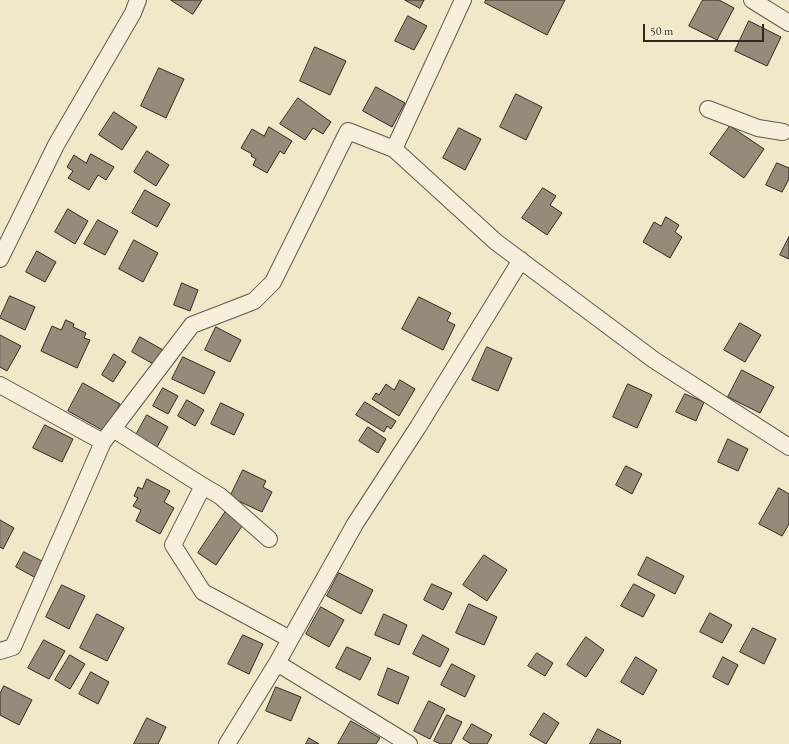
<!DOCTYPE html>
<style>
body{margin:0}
#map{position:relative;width:789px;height:744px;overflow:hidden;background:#f1e7c9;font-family:"EB Garamond",serif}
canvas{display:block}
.scale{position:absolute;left:643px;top:24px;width:121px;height:18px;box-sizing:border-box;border:2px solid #332821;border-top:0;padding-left:5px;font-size:12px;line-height:14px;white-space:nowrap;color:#332821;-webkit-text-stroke:3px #f6efdc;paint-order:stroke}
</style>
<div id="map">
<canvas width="789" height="744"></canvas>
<div class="scale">50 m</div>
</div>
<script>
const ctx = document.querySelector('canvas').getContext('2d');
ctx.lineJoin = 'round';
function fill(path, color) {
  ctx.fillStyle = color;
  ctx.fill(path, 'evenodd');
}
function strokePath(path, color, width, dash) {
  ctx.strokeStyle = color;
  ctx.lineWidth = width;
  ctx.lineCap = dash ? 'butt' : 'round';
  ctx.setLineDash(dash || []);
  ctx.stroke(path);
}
const building = new Path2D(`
 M171 0H202L193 14Z
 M405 0H424L420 8Z
 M486 0H565L547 35 485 3Z
 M703 0H719L734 8 717 40 689 26Z
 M408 16 427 26 414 50 395 41Z
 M749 21 781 37 767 66 735 51Z
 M315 47 346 61 330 95 300 81Z
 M159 68 184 79 166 118 141 106Z
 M376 87 405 103 392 127 363 111Z
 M516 94 542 107 526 140 500 127Z
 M298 98 331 122 323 134 313 128 305 140 280 124Z
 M114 112 137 127 122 150 99 135Z
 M730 126 764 149 744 178 710 154Z
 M269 127 292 141 284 154 280 151 267 173 253 165 256 159 251 156 252 154 241 148 252 129 264 136Z
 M459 128 481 139 465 170 443 158Z
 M147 151 169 165 156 186 134 172Z
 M91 154 114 167 106 180 98 175 89 190 68 178 73 171 67 167 74 155 86 163Z
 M777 163 789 168V179L782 192 766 185Z
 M543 188 556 196 550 205 562 213 547 235 522 218Z
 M145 190 170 204 157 227 132 213Z
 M68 209 88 221 75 244 55 232Z
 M666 217 679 225 675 232 682 237 670 258 643 242 654 222 661 226Z
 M98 220 118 231 105 255 84 244Z
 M789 237V259L780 255Z
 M134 240 158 253 143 282 119 269Z
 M37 251 56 262 45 282 26 272Z
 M182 283 198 290 190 311 174 305Z
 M10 296 35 307 25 330 0 318Z
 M419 297 451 313 447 321 455 325 443 350 402 329Z
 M66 320 74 324 73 327 86 333 84 338 90 340 77 368 41 351 52 326 61 330Z
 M740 323 761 335 745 362 724 350Z
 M216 327 241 340 230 362 205 350Z
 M0 335 21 346 7 371 0 367Z
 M140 337 163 350 155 365 132 352Z
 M487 347 512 358 498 391 472 380Z
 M114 354 126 362 113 382 102 375Z
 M183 357 215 372 204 394 172 379Z
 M742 370 774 387 760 413 728 397Z
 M400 380 415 389 399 416 372 399 376 393 379 395 386 384 394 390Z
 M83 383 120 404 104 431 68 411Z
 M628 384 652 395 637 428 613 417Z
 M163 388 178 396 168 414 153 406Z
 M685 394 704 402 696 421 676 412Z
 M187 400 204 410 195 426 178 416Z
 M365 402 396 421 391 429 387 426 384 432 356 415Z
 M221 403 244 414 234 435 211 424Z
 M147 415 168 427 157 447 136 435Z
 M45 425 73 439 62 462 33 448Z
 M368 427 386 439 378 453 359 441Z
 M728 439 748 449 738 471 718 462Z
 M626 466 642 474 632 494 616 485Z
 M243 470 266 481 263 487 272 492 262 512 230 497Z
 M147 479 170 491 164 502 174 508 160 534 136 521 141 510 133 506 138 498 134 496 138 487 142 489Z
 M779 488 789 494V524L782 536 759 524Z
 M226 511 244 523 216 565 198 553Z
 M0 520 14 528 3 549 0 547Z
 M24 552 44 562 36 578 16 567Z
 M484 555 507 570 487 601 463 585Z
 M647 557 684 576 675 594 638 575Z
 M339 573 373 590 361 614 327 596Z
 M432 584 452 593 443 610 424 600Z
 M634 584 655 595 643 617 621 606Z
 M62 585 85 596 69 629 46 617Z
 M469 604 497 617 484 645 456 633Z
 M321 607 344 620 329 647 306 634Z
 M710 613 732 625 722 643 700 632Z
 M97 614 124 628 107 661 80 648Z
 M384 614 407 625 399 645 375 635Z
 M753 628 776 639 764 664 740 652Z
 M243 635 263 644 249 674 228 664Z
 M423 635 449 649 440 667 413 654Z
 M586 637 604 650 586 677 567 665Z
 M44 640 65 651 49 679 28 668Z
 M347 647 371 658 360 680 336 668Z
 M537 653 553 663 545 676 528 666Z
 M70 655 85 664 70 689 55 680Z
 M636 657 657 670 643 695 621 682Z
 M723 657 738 665 728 685 713 677Z
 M452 664 475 676 465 697 441 685Z
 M388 668 409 677 398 704 378 695Z
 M91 672 109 682 98 704 79 694Z
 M4 686 32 700 19 725 0 715V694Z
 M276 687 301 697 291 721 266 711Z
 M429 701 445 709 430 739 414 731Z
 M544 713 559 723 546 744 530 735Z
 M447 715 462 722 451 744H441L434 741Z
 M147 718 166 727 158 744H134Z
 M351 721 380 738 376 744H338Z
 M472 724 492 735 487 744H471L463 739Z
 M598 729 621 741 620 744H590Z
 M309 738 319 744H306Z`);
fill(building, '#968b78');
strokePath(building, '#332821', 1);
const minor = new Path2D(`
 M752 0 789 23
 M708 109 758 128 783 132
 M394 149 496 242 654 360 789 447
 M0 259 56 145 133 13 138 0
 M0 385 103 442
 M113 429 203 486 173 545 203 592 290 639
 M203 486 220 496 269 539
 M0 651 13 647 103 442 192 325 254 301 273 282 348 131 394 149 463 0
 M277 663 409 744
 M227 744 277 663 355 524 418 427 521 260`);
strokePath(minor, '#62584b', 18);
strokePath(minor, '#f6efdc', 16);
</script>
